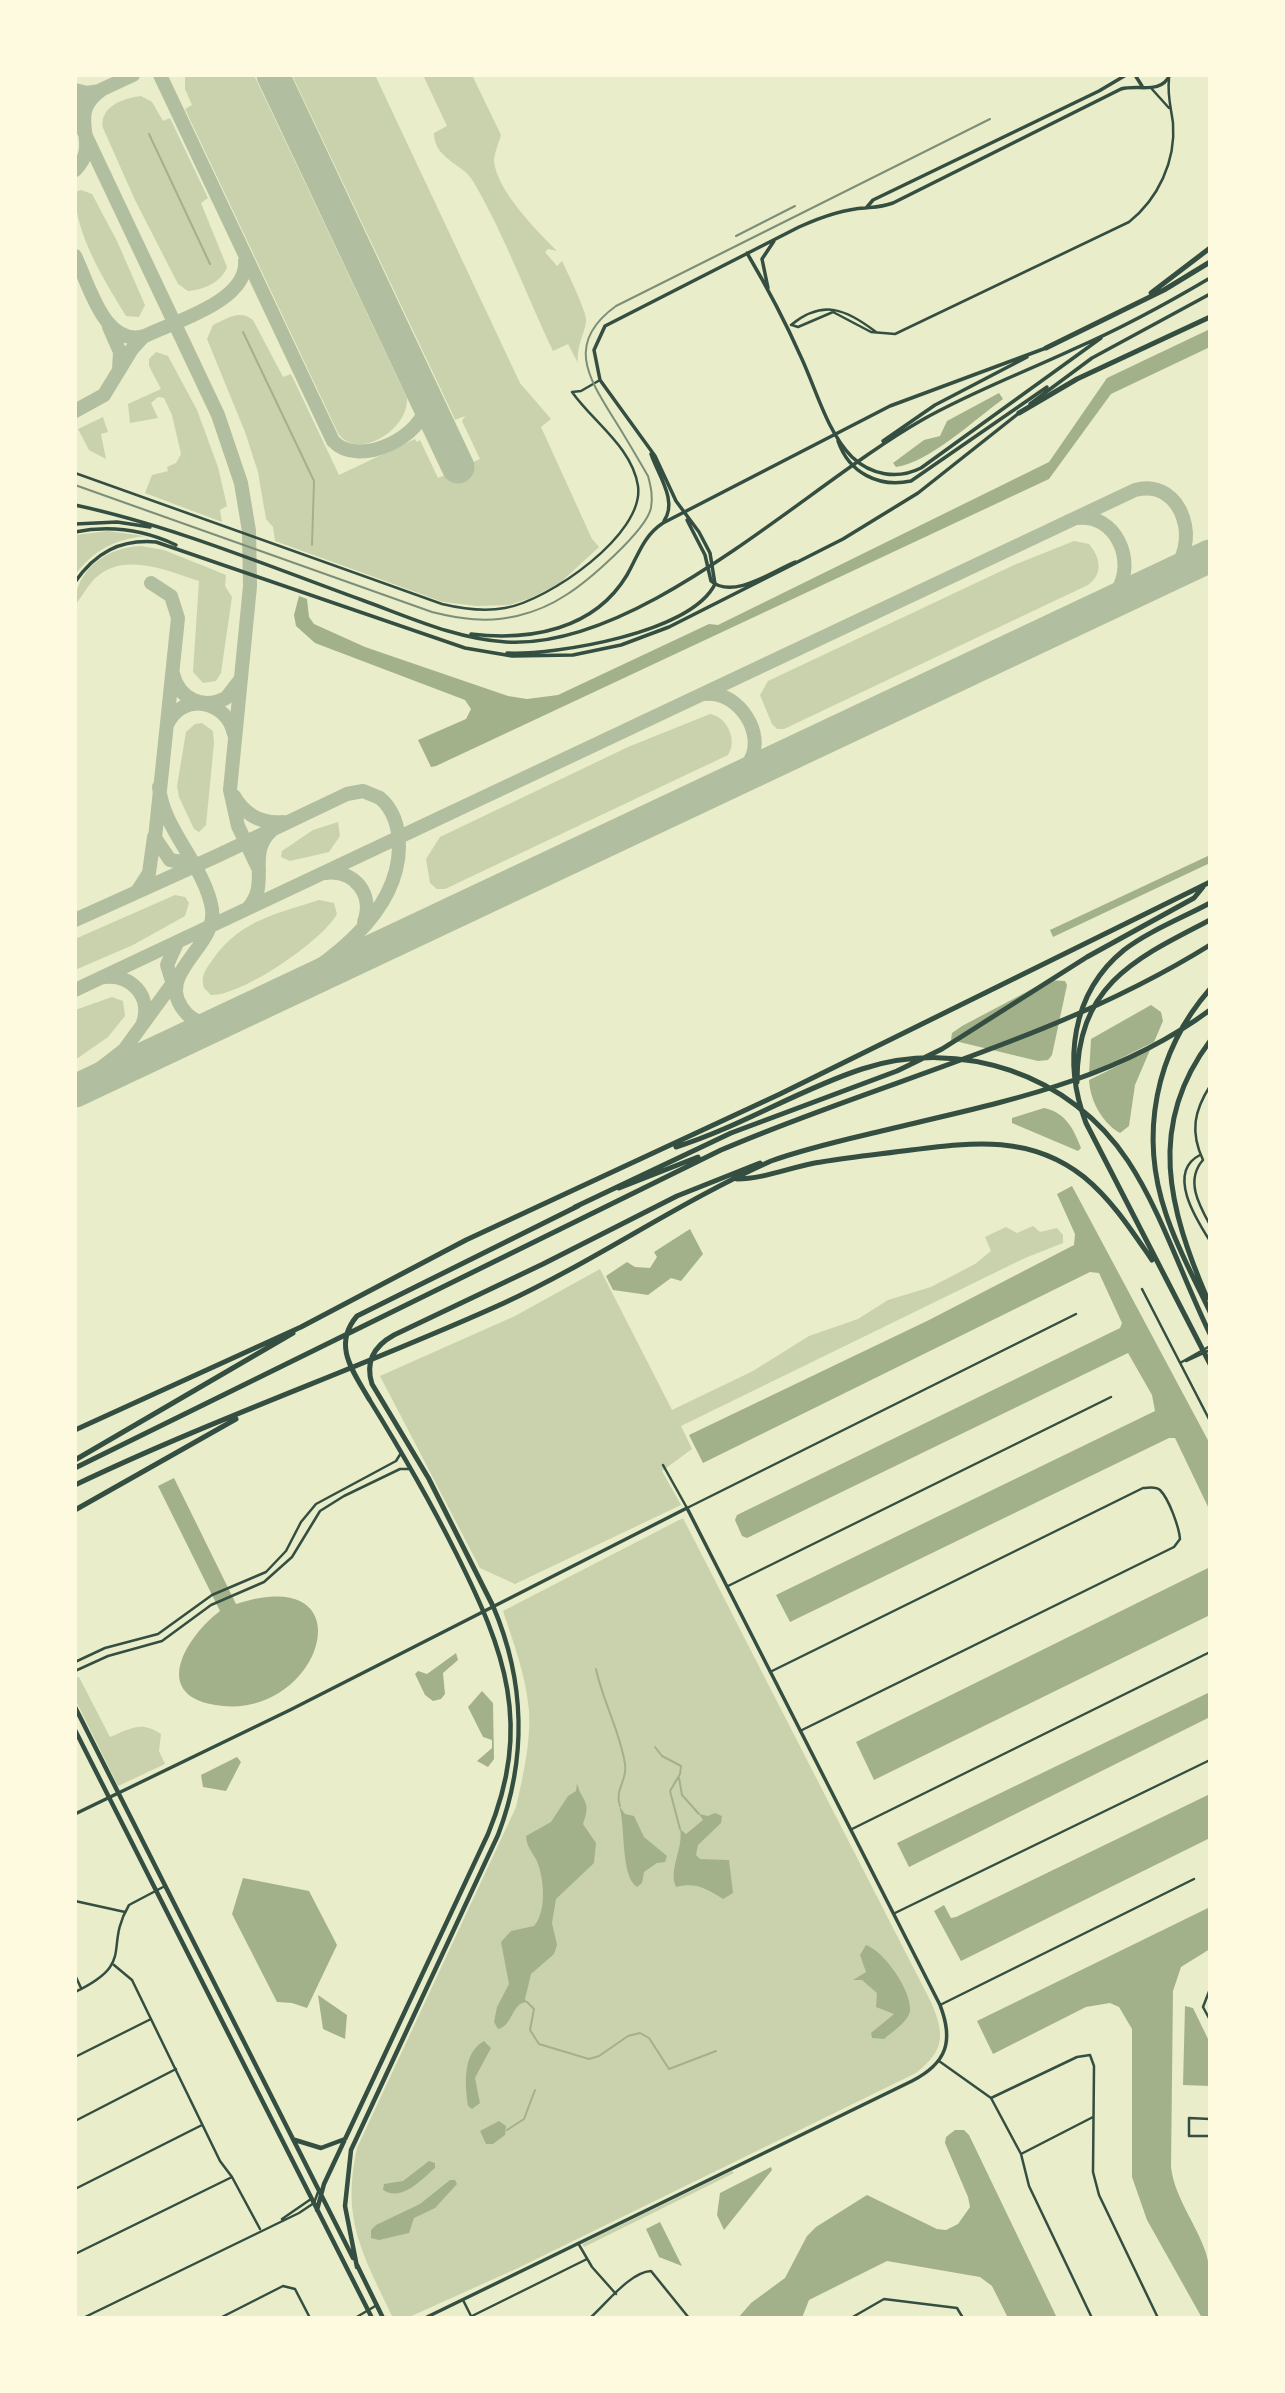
<!DOCTYPE html>
<style>
body{margin:0}
#map{position:relative;width:1285px;height:2393px;overflow:hidden;background:#e9edc9;font-family:"Varela Round",sans-serif}
canvas{display:block}
.frame{position:absolute;inset:0;border:77px solid #fefae0;pointer-events:none}
</style>
<div id="map">
<canvas width="1285" height="2393"></canvas>
<div class="frame"></div>
</div>
<script>
const ctx = document.querySelector('canvas').getContext('2d');
ctx.lineJoin = 'round';
function fill(path, color) {
  ctx.fillStyle = color;
  ctx.fill(path, 'evenodd');
}
function strokePath(path, color, width, dash) {
  ctx.strokeStyle = color;
  ctx.lineWidth = width;
  ctx.lineCap = dash ? 'butt' : 'round';
  ctx.setLineDash(dash || []);
  ctx.stroke(path);
}
fill(new Path2D(`
 M185 75H254L407 398C409 430 357 462 338 433L185 109 192 105 185 89Z
 M292 75H375L520 383 551 419 541 427 592 539 599 547 560 583 531 598 509 605 477 606 443 602 275 541 273 527 266 519 258 472 245 432 207 339 213 325C227 319 239 309 253 320L283 377 291 374 339 475 415 439 417 442 420 440 438 478 480 459 462 421 465 416 455 420 454 417Z
 M423 75H472L501 135C499 143 494 153 494 161 497 191 537 231 557 251L548 249 545 252 557 266 562 261C567 271 586 311 586 319 587 329 576 345 578 363L568 344 553 351C527 296 503 232 473 181 462 163 434 159 434 133L447 126Z
 M141 96 152 102 163 121 170 118 208 198 201 203 227 267C222 282 203 290 188 291L178 284 135 200 103 128C99 107 123 98 141 96Z
 M81 190 92 194 117 241 145 305 139 317 126 316C105 281 75 235 75 192Z
 M156 352 168 356 197 410 218 467 227 506 220 510 222 522 145 493 152 475 168 471 167 467 176 463 181 454 172 415 164 398 158 397 151 403 158 418 130 423 128 404 161 389 149 366V359Z
 M103 417 108 432 101 434 106 459 89 450 78 429Z
 M108 531 145 536C114 540 95 549 75 575V535Z
 M1074 541 1089 544C1100 557 1104 574 1088 585L784 729H777L772 724 760 695 768 681 1014 565Z
 M141 546 164 550 226 575 225 586 232 597 221 673 216 681 203 683 193 672 199 581C168 571 128 553 99 575 89 582 83 596 75 605 75 570 107 547 141 546Z
 M710 714C727 717 738 740 728 755L445 889H437L430 883 426 859 440 837 628 747Z
 M202 723 213 731 214 743 206 825 199 832 194 829 179 797 177 786 186 732 195 724Z
 M338 822 340 836 329 852 290 861 281 857 282 851 313 830Z
 M175 895 185 897 189 903 185 916 133 945 75 970V939Z
 M319 900 334 903 337 914C322 941 242 996 211 995L204 988C200 976 206 969 213 959 241 920 276 914 319 900Z
 M112 997 123 1001 125 1016 108 1037 75 1060V1010Z
 M1033 1226 1040 1232 1057 1228 1063 1235V1243L1025 1258 681 1426 692 1449 662 1471 681 1505 515 1584 480 1568 380 1376 515 1316 600 1269 672 1410 753 1371 809 1336 858 1319 888 1300 931 1287 975 1264 991 1251 985 1237 1006 1227 1017 1233Z
 M683 1518 931 2002C945 2035 945 2050 916 2073L518 2268 407 2318H393C363 2254 341 2221 357 2148L516 1807C523 1777 531 1741 529 1711 526 1676 514 1644 503 1611Z
 M79 1677 110 1737C130 1729 141 1720 161 1734L159 1751 165 1764 118 1786 75 1699V1678Z
 M732 2171 734 2173 584 2247 582 2244Z`), '#cad2ad');
fill(new Path2D(`
 M1210 329V347L1111 394 1049 479 436 766 431 767 418 740 466 719 471 709 465 700 315 643 296 626 294 615 299 596 307 599 309 617 314 624 365 647 508 696 527 699 558 695 709 624 718 625 1049 462 1107 378Z
 M999 393 1003 399C974 420 930 462 896 467L893 463 924 440 940 436 947 421Z
 M1210 855V863L1053 937 1050 930Z
 M1049 980 1065 981 1067 985 1052 1055 1048 1060 1038 1061 951 1040 952 1033 962 1026Z
 M1151 1005 1161 1012 1163 1021 1154 1042 1089 1074 1091 1039Z
 M1150 1050 1135 1085 1129 1126 1120 1133C1102 1123 1090 1100 1089 1080Z
 M1044 1108C1066 1113 1073 1128 1081 1148L1078 1151 1012 1123V1118Z
 M1072 1186 1210 1444V1511L1175 1438H1169L790 1622 776 1595 1155 1411 1152 1395 1128 1353 747 1538 742 1536 735 1520 737 1515 1120 1328 1122 1323 1099 1273 1090 1272 703 1463 689 1435 929 1320 1074 1245 1075 1234 1057 1194Z
 M690 1229 703 1254 681 1281 671 1278 648 1295 613 1290 606 1276 627 1262 635 1267 650 1268 657 1257 654 1252Z
 M174 1478 236 1604C371 1560 322 1723 215 1705 150 1694 187 1636 220 1611L158 1486Z
 M1210 1567V1615L874 1780 856 1742Z
 M456 1653 458 1660 443 1673 445 1694 441 1699 433 1701 425 1695 415 1674 418 1671 427 1674Z
 M482 1691 493 1703 494 1759 488 1767 477 1761 492 1748V1740L483 1737 468 1707Z
 M1210 1692V1717L909 1867 897 1843Z
 M237 1757 241 1762 226 1791 203 1787 201 1775Z
 M577 1783C582 1803 592 1800 583 1824L596 1843 594 1863 556 1899 552 1923 557 1945 554 1954 531 1974 525 1999 527 2002C511 2003 513 2026 498 2029L494 2022 497 2007 509 1984 501 1942 511 1931 534 1926C547 1911 544 1879 537 1861 533 1853 526 1846 526 1836L551 1822 568 1796 576 1791Z
 M1210 1794V1838L961 1961 934 1911 944 1905 951 1918 956 1917Z
 M619 1806 625 1814 634 1816 644 1837 667 1856 665 1862 657 1863 644 1872 642 1883 637 1887C620 1876 626 1825 619 1806Z
 M715 1813 722 1816 721 1823 698 1845 696 1855 700 1859 729 1860 733 1893 723 1899C707 1889 696 1882 676 1887 668 1869 684 1848 680 1829L686 1834 703 1820 699 1814 708 1816Z
 M243 1878 309 1891 337 1945 307 2008 292 2003 277 2002 232 1914Z
 M1210 1907V1949L1181 1967 1173 1991 1171 2167C1175 2199 1196 2223 1206 2253 1212 2273 1210 2297 1210 2318H1202L1147 2220 1132 2177V2029L1119 2007 1110 2003 1086 2007 993 2054 977 2021Z
 M866 1945C884 1951 912 1991 910 2011 908 2022 892 2032 884 2039L872 2038 871 2033 894 2014 876 2007 877 1993 862 1980H853L866 1972 860 1955Z
 M318 1995 347 2015 345 2039 323 2029Z
 M1185 2006 1193 2008 1210 2043V2086L1183 2085Z
 M484 2041 491 2048 475 2078 480 2103 472 2109 468 2106C465 2085 462 2053 484 2041Z
 M499 2121 506 2126 505 2135 493 2144H486L480 2131Z
 M955 2130H964L969 2135 1057 2318H1008L992 2286 980 2277 887 2261 809 2300 802 2318H738L751 2303 785 2278 807 2236 816 2227 867 2195 937 2229 946 2230 958 2224 970 2207 968 2197 945 2143 946 2137Z
 M429 2161 435 2163V2168C421 2180 402 2202 383 2190L384 2184 403 2181Z
 M771 2167 772 2170 724 2230 717 2215 720 2193Z
 M450 2180H455L457 2184 435 2208 414 2218 409 2233 379 2240 371 2238V2230L376 2225 420 2204Z
 M660 2222 682 2266 659 2257 646 2229Z`), '#a3b18a');
strokePath(new Path2D(`
 M149 134 210 264
 M243 332 314 481 312 545
 M596 1669C603 1702 620 1731 625 1764 628 1781 614 1789 620 1806
 M655 1747 662 1756 681 1766 680 1774 670 1791 680 1829
 M679 1778 682 1795 699 1814
 M527 2002 534 2009 530 2030 539 2044 589 2059 599 2056 628 2036 640 2033 649 2038 669 2069 716 2051
 M507 2130 524 2119 535 2090`), '#a3b18a', 2);
strokePath(new Path2D(`
 M160 75 333 441C359 469 425 436 427 401
 M272 75 278 87
 M75 90 87 93 100 91C65 116 103 144 75 170
 M75 102 133 75
 M75 113 218 415 241 483 249 531 250 586 230 790 238 826 259 870
 M75 256C89 284 104 348 145 336 176 321 248 301 245 261
 M109 327 120 352 119 370
 M75 411 104 395 132 349 144 336
 M151 583 171 596 178 618 155 838 170 860 195 864
 M1057 628C1076 618 1105 610 1117 591 1137 561 1115 513 1077 518
 M173 674C179 699 203 710 226 698L240 680
 M705 694C734 690 762 726 753 754 750 765 740 773 732 781
 M167 725C182 691 227 700 234 734
 M234 796C245 815 261 824 283 822
 M325 873C355 869 374 895 364 922
 M138 890 149 873 154 837
 M248 908C271 884 246 854 271 831
 M75 920C123 898 171 877 219 855L347 794 363 791 380 798C394 810 399 828 399 847 398 931 287 991 222 1021 209 1025 197 1024 187 1014 150 975 218 948 212 909 205 866 163 830 159 787
 M104 977C131 974 152 996 143 1023
 M75 990 1135 490C1184 477 1203 548 1168 575
 M175 991 167 965 177 943
 M75 1088 124 1050 175 980`), '#b2bea0', 14);
strokePath(new Path2D(`
 M273 75 458 467
 M75 1091 1210 556`), '#b2bea0', 33);
strokePath(new Path2D(`
 M1151 88 1169 108
 M791 325C823 299 846 309 876 332
 M792 325 798 327 833 312 871 332 895 334 1129 222C1158 199 1176 161 1173 123 1171 108 1167 94 1169 79
 M75 473 442 604C463 609 484 612 505 608 548 601 645 534 638 486 632 447 593 422 572 392L581 391 600 380
 M1210 1086C1194 1111 1190 1132 1203 1160 1185 1180 1199 1205 1210 1225
 M1200 1155C1166 1172 1196 1219 1210 1241
 M1142 1289 1210 1421
 M1186 1361 1210 1350
 M1180 1363 1210 1346
 M663 1465 687 1508 1076 1314
 M728 1586 1111 1397
 M75 1662 105 1648 158 1634 212 1595 266 1572 286 1551 301 1522 316 1504 396 1461 401 1453
 M75 1671 108 1656 162 1641 211 1605 264 1582 292 1557 320 1511 344 1496 400 1469H409
 M770 1672 1143 1488C1149 1488 1155 1486 1160 1490 1169 1499 1179 1527 1180 1539L1174 1547 800 1731
 M852 1829 1210 1652
 M75 1901 125 1912
 M895 1913 1210 1760
 M114 1965 132 1980 220 2161 232 2177 260 2229
 M75 1975 81 1988
 M1210 1989 1203 2007 1210 2020
 M75 1992C137 1962 103 1949 129 1905L165 1886
 M940 2005 1194 1879
 M75 2057 151 2019
 M939 2061 991 2098 1021 2154 1029 2186 1092 2318
 M991 2098 1077 2057 1090 2055 1094 2066 1093 2172 1099 2195 1158 2318
 M1210 2119 1189 2118V2136H1210
 M75 2121 176 2069
 M1021 2154 1093 2117
 M75 2189 202 2125
 M1210 2208V2213
 M282 2219 311 2199
 M578 2243 592 2267 616 2294
 M75 2254 232 2177
 M463 2300 471 2316
 M83 2318 299 2213 314 2203 318 2192
 M220 2318 283 2286 295 2289 310 2318
 M355 2318 377 2305
 M468 2318 587 2259
 M590 2318C606 2304 630 2272 651 2271L689 2318
 M851 2318 884 2299 957 2308 963 2318`), '#344e41', 2.5);
strokePath(new Path2D(`
 M1135 75 1142 86
 M867 207 873 200 1099 91 1126 75
 M747 253C767 287 785 321 801 357 816 389 827 432 852 457 871 475 897 480 921 468L1101 338
 M768 288 762 259 774 241
 M1030 404 1092 358 1210 294
 M838 441C849 473 879 488 911 481L1047 387
 M883 441 935 405 1027 357
 M651 454C658 475 678 501 664 521
 M75 505C173 526 268 566 362 600 409 617 456 639 506 642 641 650 806 486 922 420 971 392 1025 372 1076 348 1122 328 1166 304 1210 278
 M687 520 705 555 711 581C733 600 773 571 795 562
 M75 524 117 522 150 527
 M75 532C110 525 144 530 176 545
 M75 582C95 553 120 539 156 542L465 648 512 656 573 655 621 645 669 627 843 539 918 493 1019 413
 M471 634C530 641 594 630 627 575 638 556 643 536 663 523L890 406 1046 348
 M507 653C556 655 691 633 715 584L710 553 699 532 676 501 655 456 600 380 594 350 605 326 799 227C819 218 844 209 865 208 876 207 882 207 893 203L1121 89C1139 84 1160 95 1170 75
 M75 1814 290 1710 687 1508 940 2005C954 2041 947 2063 912 2081L425 2318`), '#344e41', 3.5);
strokePath(new Path2D(`
 M75 1707 353 2258
 M75 1730 372 2318
 M295 2140 321 2148 345 2139
 M317 2210 324 2184 488 1834C533 1725 505 1651 456 1553 429 1499 400 1449 369 1399
 M357 2265 383 2318
 M357 2267 345 2206 351 2150 498 1835C527 1759 525 1681 493 1606`), '#344e41', 4.5);
strokePath(new Path2D(`
 M1151 293 1210 248
 M1046 348 1164 290 1210 262
 M1019 413 1077 379 1210 317
 M1210 903C1182 918 1149 931 1124 950 1071 993 1063 1063 1086 1123L1210 1364
 M1210 989C1155 1052 1139 1135 1166 1214 1177 1248 1195 1280 1210 1312
 M1077 1082C1077 985 1134 959 1210 920
 M676 1147C740 1127 798 1090 862 1069 960 1037 1071 1074 1128 1161 1161 1211 1183 1279 1210 1334
 M737 1179C765 1179 793 1166 821 1162 851 1157 881 1154 911 1150 974 1142 1031 1135 1084 1177 1112 1200 1132 1231 1152 1260
 M619 1188 698 1157
 M575 1207 731 1133 897 1071 942 1049 1087 957 1194 898 1203 887
 M1207 1298C1169 1209 1146 1126 1210 1041
 M369 1399C353 1371 332 1345 357 1316L578 1206
 M75 1430 301 1327 466 1240 780 1094 1210 882
 M75 1460 293 1333
 M75 1468 721 1150C884 1080 1058 1040 1210 945
 M75 1485C215 1418 363 1367 504 1303 595 1261 679 1202 771 1161 804 1149 839 1141 873 1133 991 1104 1109 1085 1210 1010
 M75 1510 236 1419
 M493 1606 429 1479 372 1384C365 1362 374 1346 394 1335L543 1264 677 1196 760 1163`), '#344e41', 5);
strokePath(new Path2D(`
 M736 236 795 206
 M75 485 432 612C460 619 487 623 517 616 534 612 551 605 566 595 587 582 646 531 651 508 653 496 651 487 648 476 637 457 626 438 614 419 587 376 566 342 616 306L990 119`), '#7c8e77', 2);
</script>
